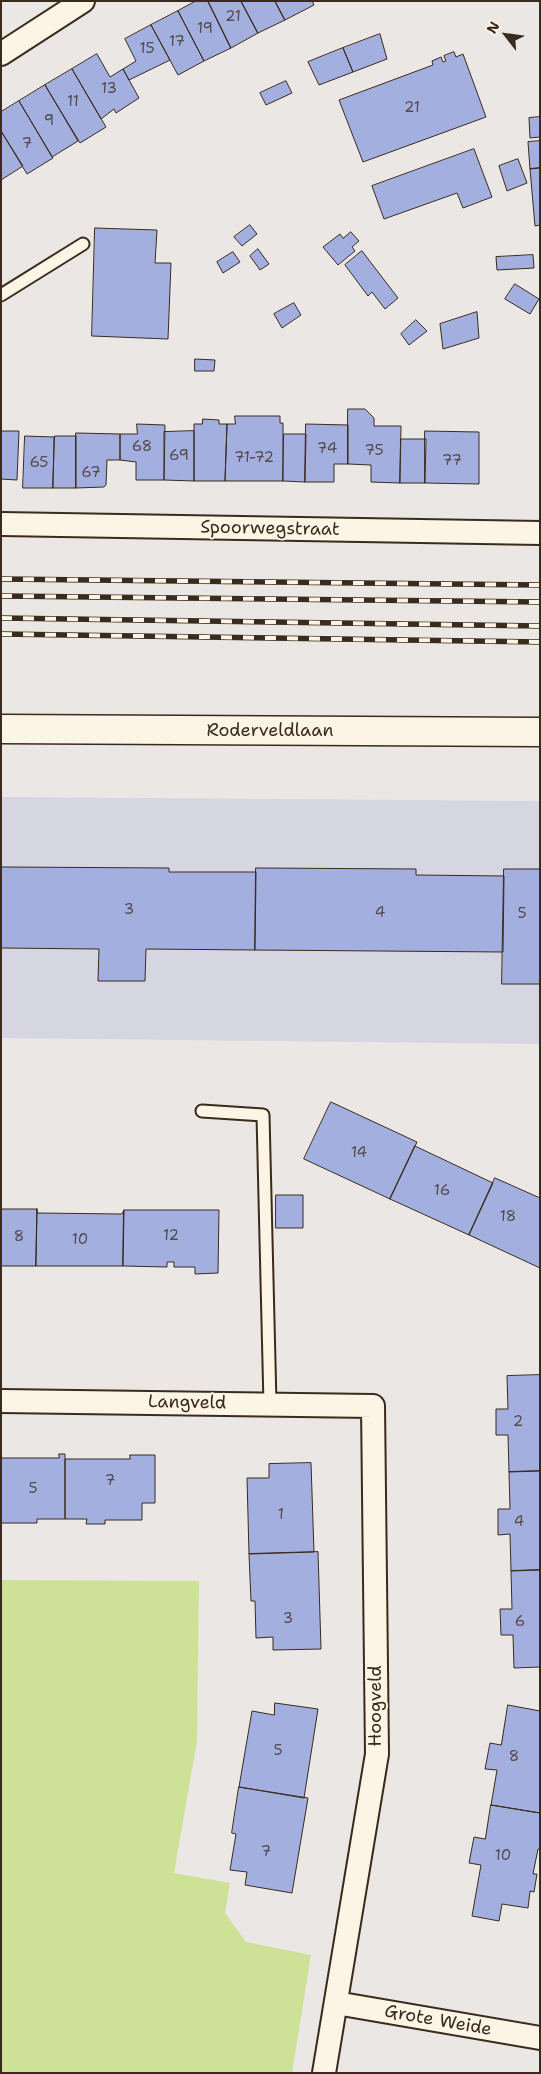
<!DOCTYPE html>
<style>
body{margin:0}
#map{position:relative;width:541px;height:2074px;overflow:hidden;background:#eae7e4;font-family:"Shantell Sans",sans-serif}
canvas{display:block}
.frame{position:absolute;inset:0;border:2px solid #3b2a1e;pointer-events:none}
.north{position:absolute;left:481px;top:10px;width:50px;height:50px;-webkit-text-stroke:4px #fcf5e5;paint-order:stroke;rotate:300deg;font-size:14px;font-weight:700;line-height:20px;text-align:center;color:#3b2a1e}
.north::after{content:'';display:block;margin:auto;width:18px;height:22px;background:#3b2a1e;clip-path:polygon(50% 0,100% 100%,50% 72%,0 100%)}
</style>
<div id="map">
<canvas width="541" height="2074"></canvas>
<div class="frame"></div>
<div class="north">N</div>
</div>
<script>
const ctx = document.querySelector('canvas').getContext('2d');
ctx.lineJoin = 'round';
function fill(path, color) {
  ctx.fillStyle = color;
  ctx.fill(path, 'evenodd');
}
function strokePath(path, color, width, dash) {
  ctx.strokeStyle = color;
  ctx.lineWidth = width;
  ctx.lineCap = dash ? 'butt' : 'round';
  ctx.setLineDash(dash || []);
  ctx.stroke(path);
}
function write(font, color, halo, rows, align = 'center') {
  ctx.font = font + ' "Shantell Sans",sans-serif';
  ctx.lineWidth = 4;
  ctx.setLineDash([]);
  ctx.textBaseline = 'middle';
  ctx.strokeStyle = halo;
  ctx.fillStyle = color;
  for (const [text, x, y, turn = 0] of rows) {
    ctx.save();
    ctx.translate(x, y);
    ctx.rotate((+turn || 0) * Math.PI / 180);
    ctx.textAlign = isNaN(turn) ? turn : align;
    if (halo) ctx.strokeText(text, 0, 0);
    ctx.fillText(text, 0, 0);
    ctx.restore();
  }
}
fill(new Path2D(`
 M1 797 540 801V1044L1 1038Z`), '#d5d6e2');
fill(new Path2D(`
 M1 1580 199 1581 197 1741 174 1873 230 1883 225 1913 246 1942 311 1955 292 2073H1Z`), '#cee297');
const building = new Path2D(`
 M196 1H208L231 48 204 61 178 11Z
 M208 1H241L258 33 231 48Z
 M241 1H275L285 20 258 33Z
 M275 1H312L314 5 285 20Z
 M178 11 204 61 178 75 151 25Z
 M151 25 170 60 129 80 123 69 136 61 125 39Z
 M380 34 387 59 353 72 343 48Z
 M343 48 353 72 319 85 308 62Z
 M454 52 456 57 463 54 486 117 363 162 339 100 433 65 432 61 441 57 443 62 446 61 444 56Z
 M97 54 110 77 123 69 139 98 116 113 114 109 101 119 72 69Z
 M72 69 106 127 80 143 45 85Z
 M286 81 292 93 266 105 260 93Z
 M45 85 78 141 52 157 19 101Z
 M19 101 53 158 27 174 1 131V112Z
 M540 117V137L530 138 529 118Z
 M1 131 23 166 1 180Z
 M540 141V168L530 169 528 142Z
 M474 149 492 197 463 208 457 193 384 219 372 186Z
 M518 159 527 183 507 191 499 166Z
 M540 168V225L535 226 530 169Z
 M250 225 257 234 242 246 234 237Z
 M95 228 157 230 155 263H171L168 339 92 336Z
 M351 232 359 241 352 247 355 251 338 265 323 247 340 234 343 238Z
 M258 249 269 264 260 270 250 256Z
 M362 251 398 298 385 309 372 292 368 296 345 265Z
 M233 252 240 262 223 273 217 262Z
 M533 255 534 268 497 270 496 257Z
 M515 284 539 299 530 314 505 299Z
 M294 303 301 315 282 328 274 314Z
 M477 312 479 338 443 349 440 324Z
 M416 320 427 331 409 345 401 334Z
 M195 359 215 360 214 371H195Z
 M348 409H365L374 418V426H401L400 483 371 482V465L348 464Z
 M235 416H280V423H283V481H225L227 424H235Z
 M203 419 219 420V424H227L225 481H194V424H202Z
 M137 424 165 425 164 480H136V462L120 460V434H137Z
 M306 424 348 425V464H334V482H305Z
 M1 431H19L17 480 1 479Z
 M194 431V481L164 480V432Z
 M425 431 479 432V484L425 483Z
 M76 433 120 434V460H107L106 485 104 487 76 488Z
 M284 434H306L305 482 283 481Z
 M25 436 54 437 53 488H23Z
 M55 436H76V488H53Z
 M401 439H426L425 483H400Z
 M1 867 169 868V872H256L255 950 146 949 145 981H98L99 949 1 948Z
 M256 868 416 869V875L504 876 503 952 255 950Z
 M504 869H540V984H502Z
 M331 1102 417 1142 390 1199 304 1159Z
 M415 1146 493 1183 469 1235 390 1199Z
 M495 1178 540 1198V1268L469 1235Z
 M276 1195H303V1228H276Z
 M1 1209H37L36 1266H1Z
 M37 1209V1213L122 1214 124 1210 123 1266H36Z
 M124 1210H219L218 1273 195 1274V1267H174V1262H167V1267L123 1266Z
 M540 1375V1471L509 1472 508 1435H496V1409H508L507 1376Z
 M59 1454H65V1519H37V1523H1V1458H59Z
 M130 1455H155V1503H142V1520H105V1524H86L87 1519H65V1459H130Z
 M311 1463 314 1552 249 1554 247 1478H269V1464Z
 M540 1471V1570L511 1571 510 1534 498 1535V1509H510L509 1472Z
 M318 1552 321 1649 273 1650V1637L256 1638 255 1601H251L249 1554Z
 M540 1570V1667L514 1668 513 1635H501L500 1609H512L511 1571Z
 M275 1703 318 1709 304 1798 239 1787 252 1711 274 1715Z
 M508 1705 540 1711V1813L491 1805 497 1770 485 1769 490 1743 501 1745Z
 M239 1787 308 1798 292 1893 245 1885 247 1872 230 1870 236 1834 232 1833Z
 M491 1805 540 1813V1849H538L533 1874H537L534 1892 530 1891 528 1908 502 1904 499 1921 472 1916 481 1865 469 1863 474 1837 485 1839Z`);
fill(building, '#a3afdf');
strokePath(building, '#3b2a1e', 1);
const lane = new Path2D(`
 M1 295 83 244
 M202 1111 263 1115 270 1404`);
const street = new Path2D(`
 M1 54 83 1
 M1 524 540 533
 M1 1401 373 1406 377 1754 324 2073
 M336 2003 540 2038`);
const secondary = new Path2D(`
 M1 729 540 732`);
strokePath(lane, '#3b2a1e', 15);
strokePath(street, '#3b2a1e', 26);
strokePath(secondary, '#3b2a1e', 31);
strokePath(lane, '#fcf5e5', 11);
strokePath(street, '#fcf5e5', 22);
strokePath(secondary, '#fcf5e5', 28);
const rail = new Path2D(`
 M1 579 540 585
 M1 596 540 602
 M1 618 540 626
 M1 634 540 642`);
strokePath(rail, '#3b2a1e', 5.5);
strokePath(rail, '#fcf5e5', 4, [11]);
write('15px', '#554b4e', null, [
 ["21",233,17],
 ["19",205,29],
 ["17",177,42],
 ["15",147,49],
 ["13",109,89],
 ["11",73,102],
 ["21",412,108],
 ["9",49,121],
 ["7",27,144],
 ["68",142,447],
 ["74",327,449],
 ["75",374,451],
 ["69",179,456],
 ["71-72",254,458],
 ["77",452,461],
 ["65",39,463],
 ["67",91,473],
 ["3",129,910],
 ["4",380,913],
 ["5",522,914],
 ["14",359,1153],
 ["16",442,1191],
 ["18",508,1217],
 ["12",171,1236],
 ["8",19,1237],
 ["10",80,1240],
 ["2",518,1422],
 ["7",110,1481],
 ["5",33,1489],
 ["1",281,1515],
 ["4",519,1522],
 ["3",288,1619],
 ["6",520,1622],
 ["5",278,1751],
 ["8",514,1757],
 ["7",266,1852],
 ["10",503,1856]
]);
write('18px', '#3b2a1e', '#fcf5e5', [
 ["Spoorwegstraat",270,529,1],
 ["Roderveldlaan",270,731],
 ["Langveld",187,1403,1],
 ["Hoogveld",376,1706,-90],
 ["Grote Weide",438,2021,10]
]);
</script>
